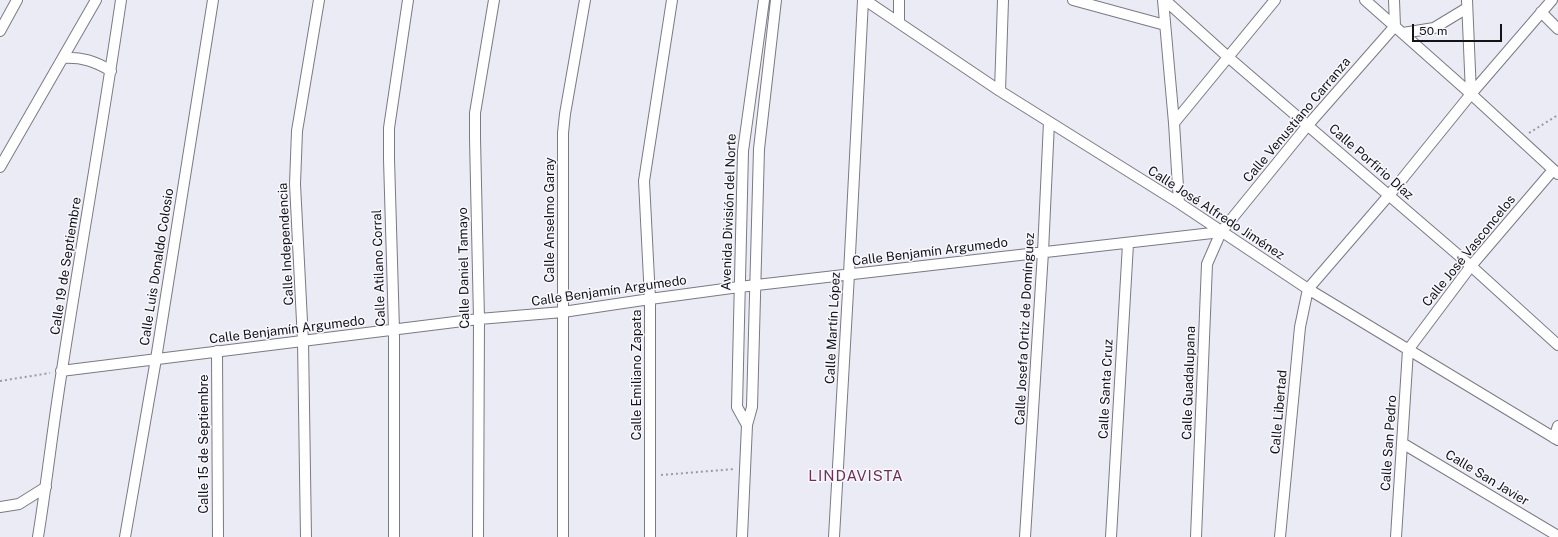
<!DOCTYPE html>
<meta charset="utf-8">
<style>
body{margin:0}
#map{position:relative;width:1558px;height:537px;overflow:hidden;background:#ebebf5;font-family:"Public Sans",sans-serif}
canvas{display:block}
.scale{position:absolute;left:1412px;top:24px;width:90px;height:18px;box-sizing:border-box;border:2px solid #141417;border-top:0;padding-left:5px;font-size:12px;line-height:14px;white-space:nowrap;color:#141417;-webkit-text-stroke:3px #f9f8ff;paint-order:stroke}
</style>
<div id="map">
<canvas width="1558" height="537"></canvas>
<div class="scale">50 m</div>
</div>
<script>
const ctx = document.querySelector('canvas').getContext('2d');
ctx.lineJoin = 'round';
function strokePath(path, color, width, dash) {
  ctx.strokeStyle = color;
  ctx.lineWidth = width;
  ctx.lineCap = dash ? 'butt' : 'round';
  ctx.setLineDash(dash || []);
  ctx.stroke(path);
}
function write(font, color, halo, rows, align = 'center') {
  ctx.font = font + ' "Public Sans",sans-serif';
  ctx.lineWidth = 3;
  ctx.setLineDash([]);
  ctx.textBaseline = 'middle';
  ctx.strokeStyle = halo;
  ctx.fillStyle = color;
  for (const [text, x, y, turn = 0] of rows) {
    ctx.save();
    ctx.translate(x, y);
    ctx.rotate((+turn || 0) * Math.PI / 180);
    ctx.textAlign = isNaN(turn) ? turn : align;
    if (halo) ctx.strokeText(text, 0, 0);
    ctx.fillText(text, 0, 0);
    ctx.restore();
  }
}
const minor = new Path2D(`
 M865 0 1000 91 1179 203 1308 289 1558 440
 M899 0V23
 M1073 0 1165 25
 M1163 0 1174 123 1179 203
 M1165 0 1228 57 1471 266 1558 345
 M1365 0 1471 94 1558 174
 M1467 0 1471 94
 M1541 12 1558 29
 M0 31 17 0
 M1403 33 1434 28 1467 8
 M63 58C82 57 95 61 111 71
 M1000 91 1003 0
 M1174 123 1275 0
 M0 167 96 0
 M217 351 218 537
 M61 371 479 319 563 312 650 299 739 287 1221 232
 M747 425 737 407 743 151 764 0
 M1554 438 1558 426
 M1402 443 1558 536
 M0 507 19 504 46 487
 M38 537C47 481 53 425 62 370 81 246 103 124 121 0
 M125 537 156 359 213 0
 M306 537 303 341 295 184 297 131 319 0
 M394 537V330L389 159V128L408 0
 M478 537 479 319 475 138V113L494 0
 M563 537V133L565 114 585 0
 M650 537V299L644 181 672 0
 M742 537 747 425 752 407 759 149 776 0
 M834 537 849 274 863 0
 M1025 537 1043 252 1049 122
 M1111 537 1128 244
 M1196 537 1207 264 1221 232 1308 125 1395 26 1394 0
 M1280 537 1300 327 1308 289 1390 194 1471 94 1552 0
 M1396 537 1408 350 1471 266 1553 170`);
strokePath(minor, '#7a7a83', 12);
strokePath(new Path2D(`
 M1529 133 1558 115
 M0 381 50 373
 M661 475 735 469`), '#9a9aa1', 2, [2, 3]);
strokePath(minor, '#fff', 10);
write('13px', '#141417', '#f9f8ff', [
 ["Calle Venustiano Carranza",1297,120,-50],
 ["Calle Porfirio Díaz",1371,162,41],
 ["Avenida División del Norte",729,212,-88],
 ["Calle José Alfredo Jiménez",1216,213,33],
 ["Calle Anselmo Garay",550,220,-90],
 ["Calle Independencia",286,244,-93],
 ["Calle José Vasconcelos",1469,251,-51],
 ["Calle Benjamín Argumedo",930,252,-7],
 ["Calle 19 de Septiembre",66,266,-81],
 ["Calle Luis Donaldo Colosio",157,267,-81],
 ["Calle Atilano Corral",379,268,-92],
 ["Calle Daniel Tamayo",464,268,-91],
 ["Calle Benjamín Argumedo",609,291,-8],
 ["Calle Martín López",833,328,-87],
 ["Calle Josefa Ortiz de Domínguez",1025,329,-87],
 ["Calle Benjamín Argumedo",287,330,-7],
 ["Calle Emiliano Zapata",637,375,-90],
 ["Calle Guadalupana",1189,383,-88],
 ["Calle Santa Cruz",1106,389,-87],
 ["Calle Libertad",1279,412,-85],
 ["Calle San Pedro",1389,443,-86],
 ["Calle 15 de Septiembre",204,444,-90],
 ["Calle San Javier",1487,478,31]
]);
ctx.letterSpacing = '1px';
write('15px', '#6e3055', '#f9f8ff', [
 ["LINDAVISTA",856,476]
]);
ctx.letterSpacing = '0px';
</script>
